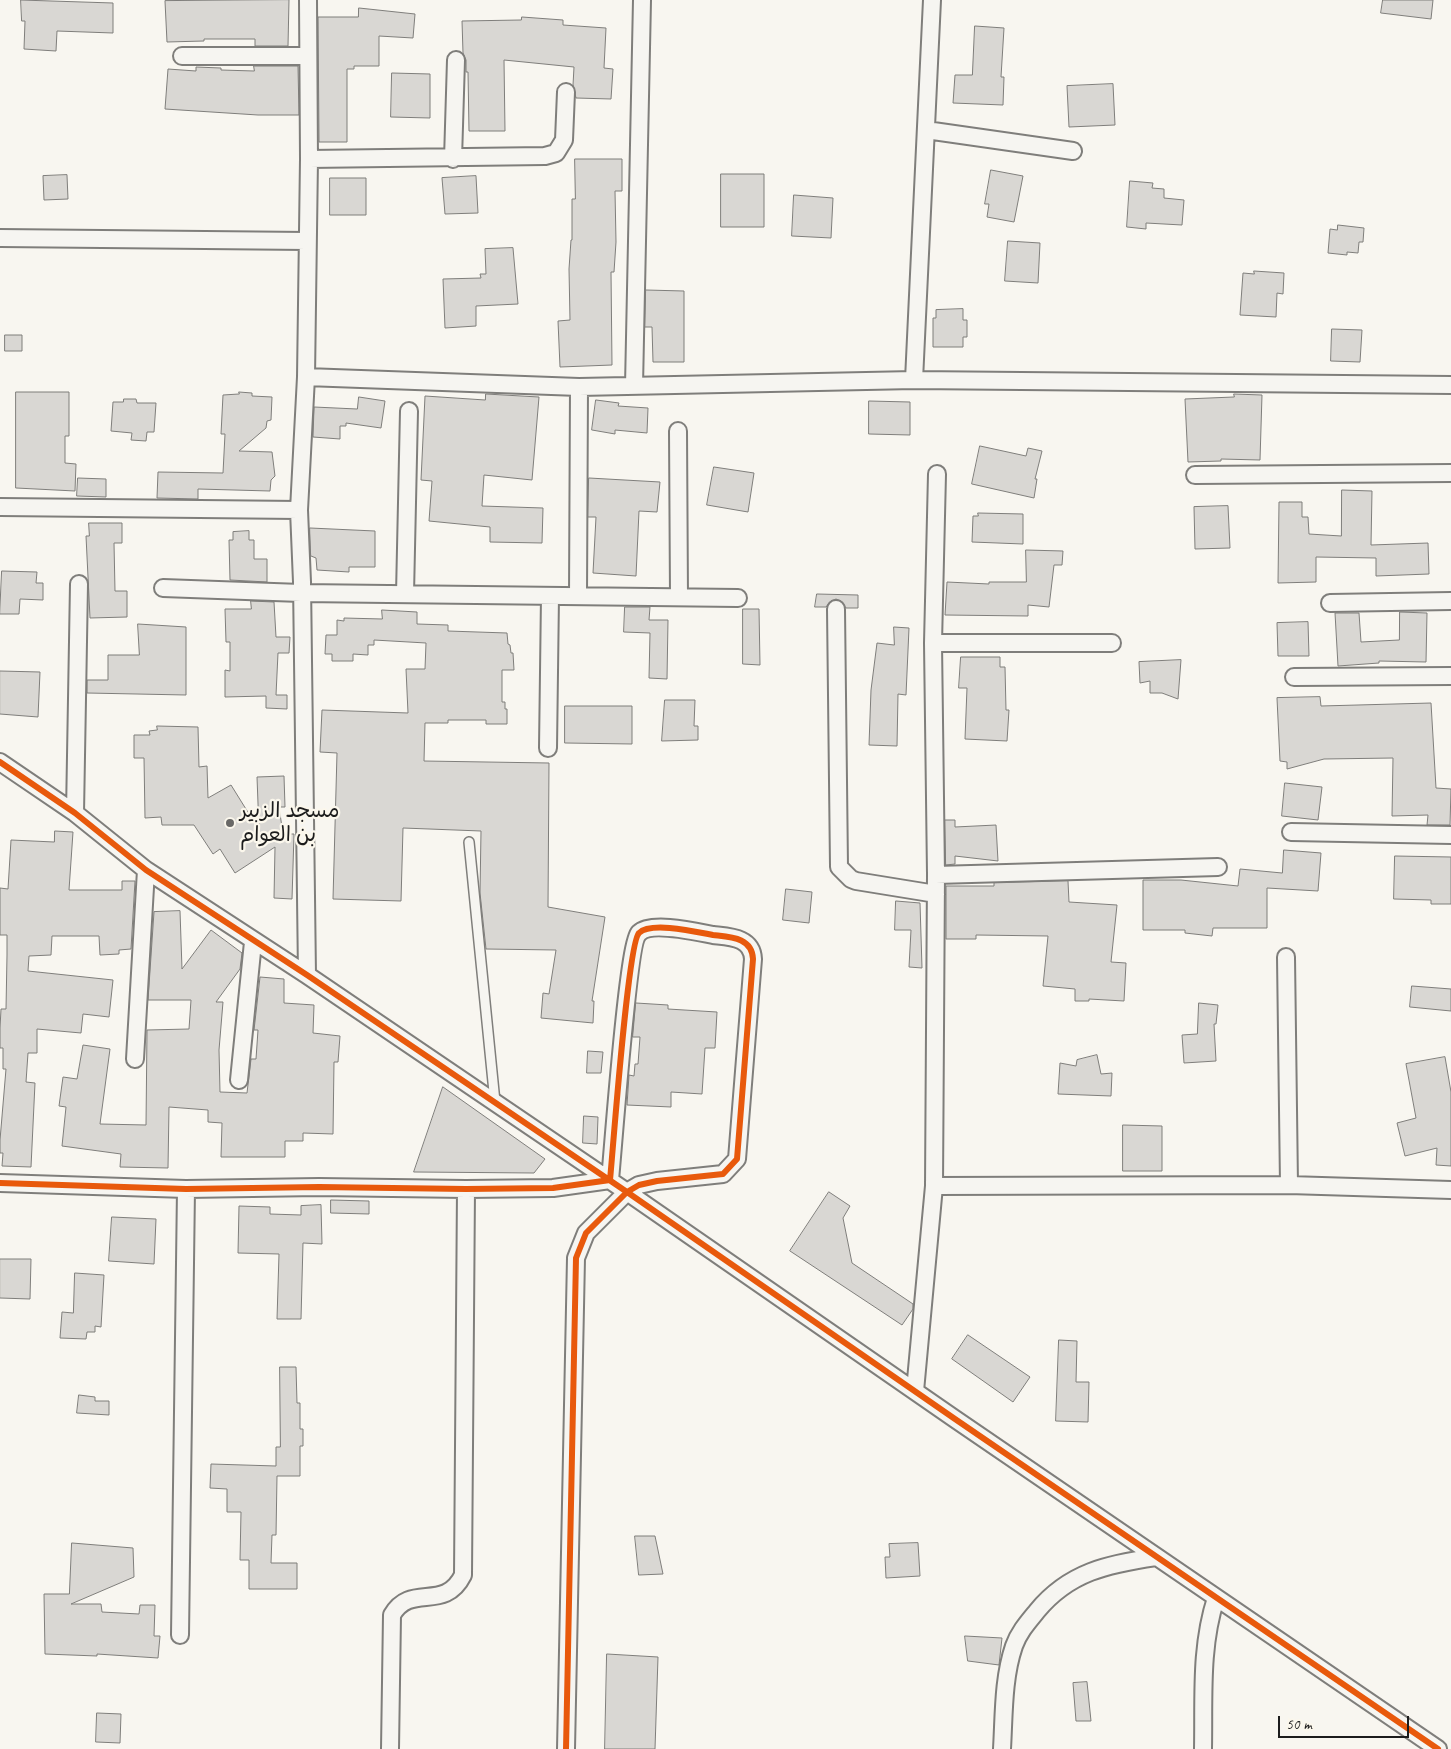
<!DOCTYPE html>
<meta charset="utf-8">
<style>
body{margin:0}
#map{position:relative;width:1451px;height:1749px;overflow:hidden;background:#f8f6f0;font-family:Caveat,sans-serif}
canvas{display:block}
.scale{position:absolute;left:1278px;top:1716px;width:131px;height:22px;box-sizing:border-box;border:2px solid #1c1c1c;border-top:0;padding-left:6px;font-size:15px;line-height:18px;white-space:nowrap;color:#1c1c1c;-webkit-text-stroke:4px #fbf7ec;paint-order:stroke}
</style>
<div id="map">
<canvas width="1451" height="1749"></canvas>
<div class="scale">50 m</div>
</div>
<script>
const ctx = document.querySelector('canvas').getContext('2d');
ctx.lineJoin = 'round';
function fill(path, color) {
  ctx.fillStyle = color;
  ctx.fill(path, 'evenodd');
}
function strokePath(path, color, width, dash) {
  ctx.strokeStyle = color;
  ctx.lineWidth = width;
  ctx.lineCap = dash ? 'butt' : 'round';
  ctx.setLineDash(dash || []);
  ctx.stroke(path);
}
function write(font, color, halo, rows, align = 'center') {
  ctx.font = font + ' Caveat,"Playpen Sans Arabic",sans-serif';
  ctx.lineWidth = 4.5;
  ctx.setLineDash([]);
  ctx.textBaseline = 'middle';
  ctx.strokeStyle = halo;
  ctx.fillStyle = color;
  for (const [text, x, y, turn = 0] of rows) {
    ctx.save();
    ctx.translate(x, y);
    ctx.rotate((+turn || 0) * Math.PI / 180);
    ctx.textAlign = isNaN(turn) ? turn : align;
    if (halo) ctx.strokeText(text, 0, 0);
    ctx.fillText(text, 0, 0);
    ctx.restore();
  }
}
const building = new Path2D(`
 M21 0 113 3V33L57 31 56 51 24 49 25 21H22Z
 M289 0 288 46H255V39H204V41L167 42 165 1Z
 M1383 0H1433L1431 19 1381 13Z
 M359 8 415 14 413 38 379 36V66H354V69H347V142H319L318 17H358Z
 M522 17 563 20V25L606 28 604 68 613 69 611 99 576 98 573 85 574 67 504 60 505 131H469L468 72H466V60L463 53 462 21 521 20Z
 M975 26 1004 28 1001 77H1004L1003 105 953 103 955 75H972Z
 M254 66H298L299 115H258L165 109 168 69 196 71V67L221 68V70L254 71Z
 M392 73 430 74V118L391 117Z
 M1113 84 1115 125 1069 127 1067 86Z
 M575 159H622V191H615L616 242 614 272H611L612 365 560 367 558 321 570 320 569 269 571 240H572V199H575Z
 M991 170 1023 176 1014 222 987 217 989 204H985Z
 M721 174H764V227H721Z
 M67 175 68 199 44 200 43 176Z
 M476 176 478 213 445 214 442 178Z
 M330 178H366V215H330Z
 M1130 181 1153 183 1152 188 1164 189V198L1184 200 1182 225 1146 223V229L1127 227Z
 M794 195 833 198 831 238 792 236Z
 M1338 225 1364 228 1363 242H1359L1358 253 1347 252V255L1328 253 1330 229 1337 230Z
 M1008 241 1040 243 1038 283 1005 281Z
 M513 248 518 304 476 306V326L445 328 443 279 481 278 480 274H486L485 249Z
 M1254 271 1284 273 1283 294 1277 293 1276 317 1240 315 1243 273 1254 274Z
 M646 290 684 291V362H653L652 327H645Z
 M963 309V320H967V337H963V347H933V318H936V310Z
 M1332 329 1362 330 1360 362 1331 361Z
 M5 335H22V351H5Z
 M16 392H69V436H65V463L76 464 75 491 16 488Z
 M239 392 252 393V396L272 397 271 420 267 421 266 428 239 451 272 452 275 476 271 480 270 491 198 489V499L157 498 158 472 223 473 225 434H221L223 395 239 394Z
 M486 394 539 397 532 480 484 475 482 506 543 508 542 543 490 542V527L429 521 432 481 421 480 425 396 485 400Z
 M1234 394 1262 395 1260 460 1221 459V461L1188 462 1185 399 1234 397Z
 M359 397 385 401 381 428 346 423V426H340V439L313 437 314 407 357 409Z
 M124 399H136L137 403H156L154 432H147L146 441 131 440 132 433 111 431 113 402H123Z
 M596 400 619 403 618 406 648 408 647 433 615 430V434L592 430Z
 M869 401 910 402V435L869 434Z
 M980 446 1026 456 1028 448 1042 451 1035 479H1037L1034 498 972 484Z
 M714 467 754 473 748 512 707 505Z
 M78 478 106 479V497L77 496Z
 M589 478 660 482 657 512 639 511 636 576 593 573 596 517H588Z
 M1342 490 1372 491 1371 545 1428 543 1429 574 1376 576V558L1316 557V582L1278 583 1279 502H1302V517H1308L1309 534 1341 536Z
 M1228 506 1230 548 1195 549 1194 507Z
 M978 513 1023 514V544L972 542 973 516H978Z
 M89 523H122V543H114L115 591H127V617L90 618 86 536H89Z
 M310 528 375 531V567H349V572L317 570 316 558 311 556Z
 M249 531V540H254V559H267V582L230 580 229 540H233V532Z
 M1026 550 1063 551 1062 565H1054L1049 607 1028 605V616L945 615 947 582 989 584V582H1026Z
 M2 571 37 572 36 583H43V600L20 599 19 614H0Z
 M817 594 858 595V608H846L841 601 836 599 831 601 826 607H815Z
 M251 601 274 602 276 637H290L289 653H278L276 695H287V709L266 708V696L225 697V670L230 671V642H226L225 609H251Z
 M625 607H650L649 620H668L667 679 649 678 650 633 624 632Z
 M743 609H759L760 665 743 664Z
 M382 610 417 612V624L448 625V631L507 633 508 644 510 645 511 653H513L514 670H502V702H505V709H507V724H486V720H448V723H425L424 761 549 763 548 907 605 917 592 1001H594L593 1023 541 1018 543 993 549 994 556 950 486 949 480 893 481 831 403 828 401 901 333 899 337 753 320 752 322 710 408 713 406 669H425L426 643 374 640V645H368V655L353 654V661H332V654H325L326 635H337V620L344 621V618L382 619Z
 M1400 612 1427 613 1426 662 1379 661V663L1338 666 1335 613H1359L1361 642 1399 640Z
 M1308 622 1309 656H1278L1277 623Z
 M138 624 186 627V695L87 693V680H108V655H139Z
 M894 627 909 628 906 695 898 694 897 746 869 745 871 690 877 643 894 645Z
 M961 657H1000V667H1005L1006 710H1009L1007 741 965 739 967 688H959Z
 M1181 660 1178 699 1162 693H1150V681L1140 683 1139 662Z
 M0 671 40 672 38 717 0 714Z
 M1320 697 1321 706 1431 703 1436 788 1451 789 1450 825H1427L1428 815 1392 816 1393 758 1324 759 1287 769V762L1280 761 1277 698Z
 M665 700H695L694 726H698V740L662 741Z
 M565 706H632V744L565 743Z
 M157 726 198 727 199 767 207 766 208 798 231 785 259 830 257 777 284 776 285 807H279L283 834H294L292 899 274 898 275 847 235 873 220 849 213 854 194 825H162L161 817 145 818 144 758H134V735H150L149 731 157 730Z
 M1285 783 1322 787 1318 820 1282 816Z
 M945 820H955V827L996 825 998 861 955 856V864L946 865Z
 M55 831 73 832 69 890H122V881H135L131 949 119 950V954L100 955 99 936H52L51 955 29 956 28 971 113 980 109 1017 83 1014 81 1033 37 1029V1053H28L26 1082 35 1083 31 1167 2 1166 3 1153H0V1140L6 1069H3V1048H0V1028L1 1009H6L7 955V935H0V888L8 889 11 840 54 842Z
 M1284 850 1321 853 1318 891 1267 888V928H1213L1212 936 1185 933V930H1143V880H1181L1238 886 1240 869 1282 873Z
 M1395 856 1451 857V904H1431V900L1394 899Z
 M1068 881 1069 902 1117 905 1111 962 1126 963 1124 1001 1089 999V1001H1075V989L1043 986 1048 936 976 935V939H946V886H994V883Z
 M786 889 812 892 809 923 783 920Z
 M896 901 920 903 922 968 909 967 911 930H895Z
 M180 911 182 969 211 930 242 953 240 969 216 1002H223L219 1050 220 1092 247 1093 251 1059H256L258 1030H254L260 977 284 979V1003L314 1005 313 1033 340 1036 338 1062H334L333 1134 303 1133V1141H285V1157H221L222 1123 208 1122V1110L169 1107 168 1168 120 1167 121 1154 62 1146 66 1107 59 1106 63 1077 77 1079 83 1045 110 1049 100 1124 146 1125 147 1030 189 1029 191 1000H148L154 912Z
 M1412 986 1451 989V1011L1410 1007Z
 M636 1003 668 1005V1009L717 1012 715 1048H705L702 1094 671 1092V1107L627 1105 629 1075 634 1076 635 1064H638L640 1037H633Z
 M1199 1003 1218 1005 1216 1024H1214L1216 1061 1184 1063 1182 1035 1197 1034Z
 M588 1051 603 1052 601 1073H587Z
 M1097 1055 1101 1074 1112 1073 1111 1096 1058 1094 1060 1063 1076 1066 1077 1060Z
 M1445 1057 1451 1092V1166L1436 1165 1437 1148 1405 1156 1397 1123 1416 1118 1406 1064Z
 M443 1087 545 1159 534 1173 414 1172Z
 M584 1116 598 1117 597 1144 583 1143Z
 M1123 1125 1162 1126V1171H1123Z
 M829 1192 850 1206 843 1218 852 1263 913 1304V1309L902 1325 790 1251Z
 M331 1200 369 1201V1214L331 1213Z
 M321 1205 322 1244 303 1243 301 1319H277L279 1254 238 1253 239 1206 270 1207V1214L301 1215V1206Z
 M112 1217 156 1219 154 1264 109 1261Z
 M0 1259H31L30 1299 0 1298Z
 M75 1273 104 1275 101 1327 95 1326V1332H87L86 1339 60 1338 62 1312 73 1313Z
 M968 1335 1030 1377 1013 1402 952 1359Z
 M1059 1340 1077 1341 1076 1382H1089L1088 1422 1056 1421Z
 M280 1367H296L297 1403H300V1429H303V1446H300V1476H277L276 1535H272L271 1563H297V1589H249V1560H240L241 1512H227V1489L210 1488 211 1464 276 1466V1447H280Z
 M79 1395 95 1397V1401H109V1415L77 1413Z
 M635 1536H655L663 1574 639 1575Z
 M72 1543 133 1548 134 1577 71 1604H101L102 1612 139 1614 140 1605H155L154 1636H160L158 1658 97 1654V1656L45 1654 44 1594H69Z
 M918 1543 920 1576 886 1578 885 1557H890L889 1544Z
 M965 1636 1002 1638 999 1665 968 1661Z
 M607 1654 658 1657 655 1749H605Z
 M1087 1682 1091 1721H1076L1073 1683Z
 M97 1713 121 1714 120 1743 96 1742Z`);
fill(building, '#d9d7d3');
strokePath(building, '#7f7e7b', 1);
const service = new Path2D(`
 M469 842 495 1102`);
const minor = new Path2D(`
 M182 56H308
 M926 130 1073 151
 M309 159 545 156 556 153 564 140 566 92
 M453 159 456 60
 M0 238 307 241
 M306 377 579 387 914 380 1451 385
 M914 380 932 0
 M634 386 642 0
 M678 431 679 597
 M1195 475 1451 473
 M0 507 299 510
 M163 588 301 593 738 598
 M405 594 409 411
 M578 596 579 387
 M1330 603 1451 601
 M836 609 839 867 851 879 856 881 936 894
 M933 643H1112
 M1294 677 1451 676
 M548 748 550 596
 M0 762 75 813 146 870 307 975 627 1192 955 1419 1438 1749
 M75 813 79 584
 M1291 832 1451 835
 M936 875 1218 867
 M1286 957 1289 1185
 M307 975 302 582 299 510 306 377 309 159 308 0
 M135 1059 146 870
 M239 1080 253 942
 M0 1183 186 1189 319 1187 466 1189 553 1188 610 1180C613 1150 628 943 639 933 651 921 697 932 713 935 730 937 752 937 753 959L737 1159 723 1174 657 1181 639 1185 627 1192 586 1233 576 1258 566 1749
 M934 1186 1289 1185 1451 1190
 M915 1391 934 1186 936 875 933 643 937 474
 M180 1635 186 1189
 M390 1749 392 1615C411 1582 444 1613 463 1575L466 1189
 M1002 1749C1004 1715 1003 1678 1014 1646 1019 1632 1028 1622 1037 1611 1069 1572 1108 1564 1156 1557
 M1203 1749C1204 1698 1200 1647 1216 1598`);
strokePath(service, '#7f7e7b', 12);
strokePath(minor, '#7f7e7b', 20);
strokePath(service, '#f6f5f1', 9);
strokePath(minor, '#f6f5f1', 16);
strokePath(new Path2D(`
 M0 762 75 813 146 870 307 975 627 1192 955 1419 1438 1749
 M0 1183 186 1189 319 1187 466 1189 553 1188 610 1180C613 1150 628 943 639 933 651 921 697 932 713 935 730 937 752 937 753 959L737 1159 723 1174 657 1181 639 1185 627 1192 586 1233 576 1258 566 1749`), '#e8590c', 6);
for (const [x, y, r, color] of [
 [230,823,5,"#696866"]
]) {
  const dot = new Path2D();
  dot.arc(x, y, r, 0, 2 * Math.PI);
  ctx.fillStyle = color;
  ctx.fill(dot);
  strokePath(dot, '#fbf7ec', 2);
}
write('21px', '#1c1c1c', '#fbf7ec', [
 ["مسجد الزبير",240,811],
 ["بن العوام",240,835]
], 'left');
</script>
